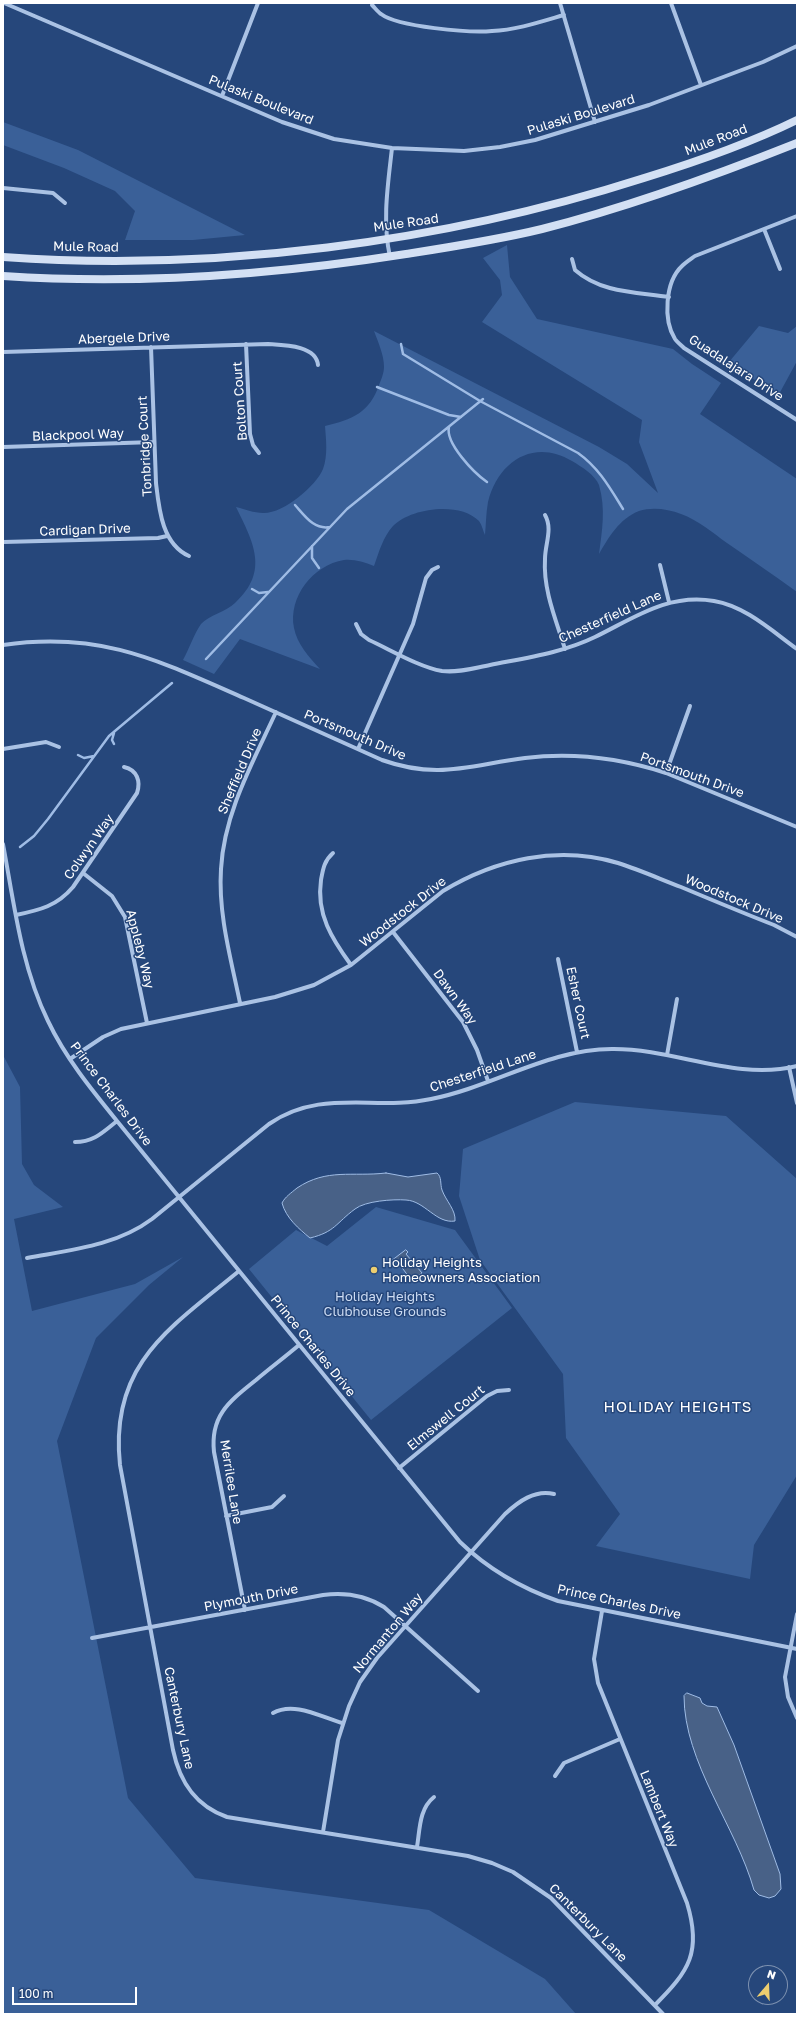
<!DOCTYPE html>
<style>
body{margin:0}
#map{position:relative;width:800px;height:2017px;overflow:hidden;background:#26477b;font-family:"Golos Text",sans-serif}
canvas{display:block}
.frame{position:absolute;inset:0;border:4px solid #fff;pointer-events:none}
.north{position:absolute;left:748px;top:1965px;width:40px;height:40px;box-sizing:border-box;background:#26477b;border:1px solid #7d91b0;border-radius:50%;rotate:19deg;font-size:11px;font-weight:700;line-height:16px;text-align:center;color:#fff}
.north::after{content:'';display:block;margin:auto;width:14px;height:18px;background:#edce6f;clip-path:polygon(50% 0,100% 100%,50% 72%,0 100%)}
.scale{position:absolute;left:12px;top:1987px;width:125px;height:18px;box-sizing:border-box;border:2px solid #fff;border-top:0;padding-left:5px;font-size:12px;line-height:14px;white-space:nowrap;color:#fff;-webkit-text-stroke:3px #26477b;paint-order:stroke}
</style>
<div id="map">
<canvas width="800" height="2017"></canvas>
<div class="frame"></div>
<div class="north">N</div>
<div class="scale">100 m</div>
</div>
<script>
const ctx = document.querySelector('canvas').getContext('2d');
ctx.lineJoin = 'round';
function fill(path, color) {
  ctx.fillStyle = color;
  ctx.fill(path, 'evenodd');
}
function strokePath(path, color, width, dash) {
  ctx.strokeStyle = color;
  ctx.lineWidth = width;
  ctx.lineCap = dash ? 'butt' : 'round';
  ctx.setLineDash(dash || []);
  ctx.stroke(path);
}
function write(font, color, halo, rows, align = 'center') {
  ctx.font = font + ' "Golos Text",sans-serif';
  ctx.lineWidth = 3;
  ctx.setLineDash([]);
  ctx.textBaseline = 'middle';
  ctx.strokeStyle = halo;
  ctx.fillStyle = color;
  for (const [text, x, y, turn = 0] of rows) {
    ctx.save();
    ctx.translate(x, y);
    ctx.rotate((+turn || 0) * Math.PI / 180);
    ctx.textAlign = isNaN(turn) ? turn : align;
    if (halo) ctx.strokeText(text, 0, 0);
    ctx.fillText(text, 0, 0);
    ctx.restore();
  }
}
fill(new Path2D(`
 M3 122 78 150 245 235 193 240H125L135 211 115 191 64 168 3 145Z
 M507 245 510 277 537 319 673 349 692 364 721 383 700 414 797 479V592C774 575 750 559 727 543 713 533 698 520 681 514 668 509 652 507 639 511 619 519 609 537 599 554 602 531 606 509 599 485 595 475 582 467 572 461 534 438 498 461 488 502 486 513 486 524 485 535 483 531 482 525 479 521 460 501 410 508 393 526 383 537 379 552 374 566 364 562 354 559 344 560 313 565 288 597 294 628 297 644 309 657 320 669L240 639 214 674 183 660C189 649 194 634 201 624 209 615 226 612 235 603 270 571 253 542 236 507 244 509 254 513 263 513 283 514 316 486 323 469 328 455 326 440 325 426 352 420 370 412 379 385 381 380 384 373 384 367 384 355 378 342 374 331L599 447 627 464 658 493 639 442 642 420 482 322 502 295 500 280 483 258Z
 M759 326 788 333 797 326V361L778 396 729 362Z
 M3 1055 20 1087 22 1164 34 1185 63 1207 14 1219 32 1311 135 1284 183 1257 149 1285 96 1338 57 1441 128 1798 195 1878 429 1910 545 1979 576 2014H3Z
 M575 1102 726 1116 797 1179V1475L754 1545 750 1579 596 1546 620 1514 566 1438 563 1374 480 1260 459 1196 463 1149Z
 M376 1207 455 1230 512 1308 371 1420 249 1269 296 1230 327 1246Z`), '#3a6098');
const water = new Path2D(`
 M386 1173 408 1177 437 1173C442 1177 440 1184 442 1190 446 1201 456 1210 455 1221 436 1224 425 1201 406 1200 393 1199 365 1201 355 1209 336 1223 335 1232 310 1238 299 1229 286 1218 282 1203 285 1197 291 1193 297 1188 327 1168 352 1177 386 1173Z
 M406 1250 408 1252 406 1254 422 1273 412 1281 397 1261 395 1262 393 1260Z
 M687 1693 700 1698 702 1703 707 1706 717 1707 734 1745 780 1874 781 1889 775 1896 769 1898 759 1895 754 1890C736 1826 684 1763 684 1696Z`);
fill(water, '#486187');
strokePath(water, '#9fbce5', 1);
strokePath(new Path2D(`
 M401 344 403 354 480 401 578 453C599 468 610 488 623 509
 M377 387 449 415 461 417
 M449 427C445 443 474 473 487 482
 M295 505C305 516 314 530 330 527
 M312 546V558L319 568
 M252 589 259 593 268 592
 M206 659 347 509 483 399
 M114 744 112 740 114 733
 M78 755 84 758 94 756
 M20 847 34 836 48 819 109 736 172 683`), '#9fbce5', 2.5);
strokePath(new Path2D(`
 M4 3 282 122 334 139 392 148 464 151 500 147 535 140 649 105 763 62 797 46
 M560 3 595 122
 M671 3 701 85
 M372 5C375 8 378 12 381 14 398 27 470 33 492 31 516 30 540 22 564 15
 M222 96 258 3
 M3 188 53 193 65 203
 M797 216 695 256C691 259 686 262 682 266 665 282 663 320 675 339 677 342 681 345 684 348L797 420
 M764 229 780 269
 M390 257C382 221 388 184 392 148
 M572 259 575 270C601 293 636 292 669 297
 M246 344 250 434 253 445 259 453
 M151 347 156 483C159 509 162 544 189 556
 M3 352 268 344C283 345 316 345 318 365
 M3 447 154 442
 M545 515C553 529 545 544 545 559 543 590 556 620 565 649
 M3 542 158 538 167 536
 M660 565 669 602
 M356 624 361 634 369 640C391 650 419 667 442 671 458 673 474 668 490 665 525 658 562 653 595 637 634 618 668 593 714 601 745 606 772 631 797 649
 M3 645C101 631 157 660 244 698 290 719 336 739 382 760 438 780 470 765 525 758 574 752 620 758 666 773L797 827
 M3 749 46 742 59 747
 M358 749 413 624 426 578 432 570 438 567
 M666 773 690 706
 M3 844C14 903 21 966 48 1021 65 1057 91 1089 117 1121L460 1542C489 1570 521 1588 558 1601L797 1649
 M333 853C324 861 323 869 321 880 316 914 332 939 351 965
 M83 873 112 896 125 917 147 1023
 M16 915C40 910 57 906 73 887L137 793C141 781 137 770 124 767
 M393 932 463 1022 477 1050 488 1081
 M558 959 577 1052
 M240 1003C231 959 218 914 221 869 224 813 253 762 276 712
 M667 1055 677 999
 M70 1059 103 1037 121 1029 275 997 314 985 351 965 443 891C496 859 558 845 618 863 640 870 660 879 681 887 712 900 743 913 774 925L797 937
 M789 1067 797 1103
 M75 1142C94 1142 103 1132 117 1121
 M27 1258C70 1250 116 1246 152 1219L269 1124C321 1088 374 1111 431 1099 493 1087 550 1048 614 1049 675 1049 736 1081 797 1066
 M239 1271C170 1328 109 1364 120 1465L173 1750C180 1783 196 1806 227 1817L468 1856 492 1863 513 1872 551 1898 663 2014
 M399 1468 487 1396 497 1391 509 1390
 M226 1516 272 1507 284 1496
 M245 1610 214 1452C210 1415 230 1401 256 1380 270 1368 285 1357 299 1345
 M602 1611 594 1659 598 1683 687 1903C702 1952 689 1971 655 2005
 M797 1614 785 1677 788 1697 797 1718
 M92 1638 323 1595C345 1592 365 1595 384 1607L478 1691
 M273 1713C294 1701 321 1717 342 1723
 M555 1776 564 1763 620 1739
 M323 1832 338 1740 349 1706 360 1682 377 1658 505 1514C518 1502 535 1489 554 1494
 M417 1847C420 1829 419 1809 434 1797`), '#aac2e4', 4);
strokePath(new Path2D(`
 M3 257C216 272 441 243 644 178 696 162 748 144 797 120
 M3 276C137 285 273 275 406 254 451 247 497 240 542 229 629 207 714 176 797 143`), '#d3e0f4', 8);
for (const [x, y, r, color] of [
 [374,1270,4,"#edce6f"]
]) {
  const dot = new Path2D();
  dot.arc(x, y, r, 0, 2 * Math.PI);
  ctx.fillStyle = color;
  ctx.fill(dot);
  strokePath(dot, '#26477b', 1.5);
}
write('13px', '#fff', '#26477b', [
 ["Pulaski Boulevard",261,100,22],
 ["Pulaski Boulevard",581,115,-17],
 ["Mule Road",716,140,-21],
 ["Mule Road",406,223,-8],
 ["Mule Road",86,247,1],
 ["Abergele Drive",124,338,-2],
 ["Guadalajara Drive",736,368,33],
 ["Bolton Court",240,401,-94],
 ["Blackpool Way",78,435,-2],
 ["Tonbridge Court",145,446,-93],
 ["Cardigan Drive",85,530,-2],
 ["Chesterfield Lane",610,617,-24],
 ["Portsmouth Drive",355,735,23],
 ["Sheffield Drive",240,771,-67],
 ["Portsmouth Drive",692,775,20],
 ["Colwyn Way",89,847,-55],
 ["Woodstock Drive",734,899,23],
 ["Woodstock Drive",403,912,-38],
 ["Appleby Way",140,949,76],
 ["Dawn Way",455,997,54],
 ["Esher Court",578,1003,78],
 ["Chesterfield Lane",483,1071,-18],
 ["Prince Charles Drive",111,1094,53],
 ["Prince Charles Drive",313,1346,51],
 ["Elmswell Court",446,1418,-39],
 ["Merrilee Lane",231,1482,81],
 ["Plymouth Drive",251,1598,-11],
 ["Prince Charles Drive",619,1602,12],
 ["Normanton Way",388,1633,-50],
 ["Canterbury Lane",179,1718,78],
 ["Lambert Way",659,1809,68],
 ["Canterbury Lane",588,1923,45]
]);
write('13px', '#fff', '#26477b', [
 ["Holiday Heights",382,1263],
 ["Homeowners Association",382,1278]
], 'left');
write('13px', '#cddcf3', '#26477b', [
 ["Holiday Heights",385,1297],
 ["Clubhouse Grounds",385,1312]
]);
ctx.letterSpacing = '1px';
write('15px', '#fff', '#26477b', [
 ["HOLIDAY HEIGHTS",678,1407]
]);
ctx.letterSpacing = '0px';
</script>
